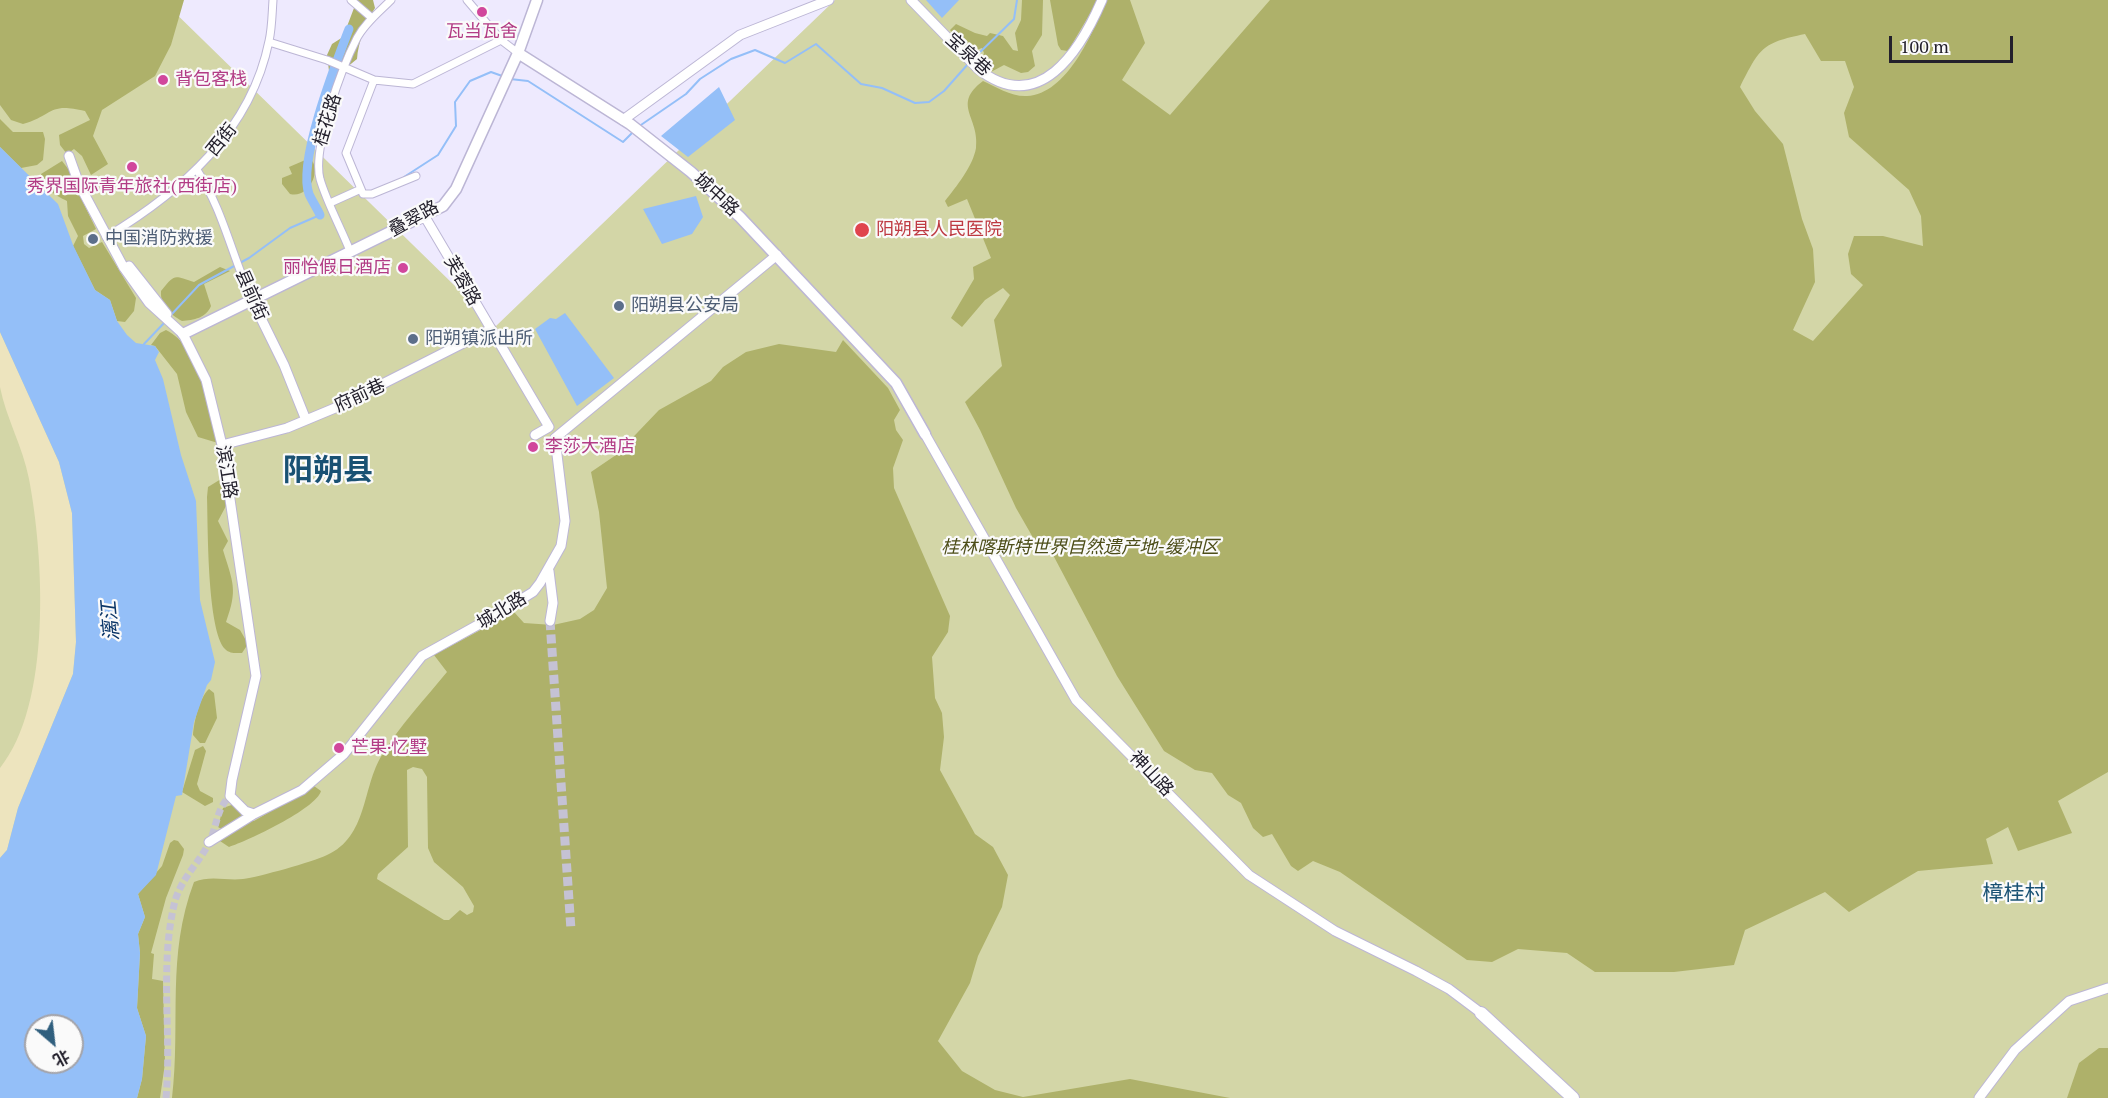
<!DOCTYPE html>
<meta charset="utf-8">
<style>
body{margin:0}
#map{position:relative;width:2108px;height:1098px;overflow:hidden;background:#eeeafe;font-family:"PT Serif","Noto Sans SC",serif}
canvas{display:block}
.north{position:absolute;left:24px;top:1014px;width:60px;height:60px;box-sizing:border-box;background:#fafafa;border:2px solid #a4a3a8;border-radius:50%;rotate:152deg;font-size:16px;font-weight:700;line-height:24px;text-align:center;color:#23202c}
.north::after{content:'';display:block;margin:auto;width:21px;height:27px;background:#305f7e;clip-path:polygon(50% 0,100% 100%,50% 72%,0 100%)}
.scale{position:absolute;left:1889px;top:36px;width:124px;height:27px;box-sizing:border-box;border:3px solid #23202c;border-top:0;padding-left:8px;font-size:18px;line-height:21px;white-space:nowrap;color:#23202c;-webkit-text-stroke:4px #fafafa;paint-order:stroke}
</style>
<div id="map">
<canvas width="2108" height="1098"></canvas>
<div class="north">北</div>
<div class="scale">100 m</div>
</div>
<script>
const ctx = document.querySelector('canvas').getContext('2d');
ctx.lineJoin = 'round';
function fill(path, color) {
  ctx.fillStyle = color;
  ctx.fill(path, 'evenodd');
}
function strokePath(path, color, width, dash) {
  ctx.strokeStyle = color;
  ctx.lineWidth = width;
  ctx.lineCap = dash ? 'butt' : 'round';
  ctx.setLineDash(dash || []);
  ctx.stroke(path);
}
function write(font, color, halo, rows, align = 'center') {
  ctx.font = font + ' "PT Serif","Noto Sans SC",serif';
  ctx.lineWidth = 4.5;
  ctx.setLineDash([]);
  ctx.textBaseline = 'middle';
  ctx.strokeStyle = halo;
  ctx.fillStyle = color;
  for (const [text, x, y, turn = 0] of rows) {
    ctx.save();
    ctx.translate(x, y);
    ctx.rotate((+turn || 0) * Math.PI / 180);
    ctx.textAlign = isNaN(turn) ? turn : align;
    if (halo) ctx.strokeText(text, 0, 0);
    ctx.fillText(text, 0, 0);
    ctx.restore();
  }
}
fill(new Path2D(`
 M0 0H162L496 326 835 0H2108V1098H0ZM36 1026H72V1062H36Z`), '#d3d6a7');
fill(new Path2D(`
 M0 0H184L171 45 155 76 102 110 93 136 108 164 91 175 82 156 74 149 67 154 60 145 59 135 90 120 85 111C48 102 54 115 23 124L11 120 0 105Z
 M353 0H373L375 8C366 22 358 43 357 59L341 72 317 142 327 94 329 71 327 55 332 44 343 37 354 8Z
 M1022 0H1043L1042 35 1032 51 1035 66 1028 72 1021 73 1004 65 989 73 981 64 984 53 982 48 971 52 950 30 956 24 975 33 987 36 990 33 1003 36 1013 50 1018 51 1015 33 1021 20Z
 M1050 0H1098L1068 51 1061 50 1058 45Z
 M1106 0H1130L1145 43 1122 80 1170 115 1270 0H2108V772L2058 801 2072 833 2018 851 2008 827 1986 839 1993 864 1918 871 1849 912 1825 892 1745 930 1734 965 1674 972H1595L1567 953 1518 949 1492 962 1467 960 1340 872 1313 861 1298 871 1291 866 1272 834 1263 837 1253 828 1241 803 1228 795 1212 773 1195 770 1164 751 1117 676 1052 553 1039 548 1016 508 980 430 965 402 1002 366 994 320 1010 295 1003 288 985 300 962 327 951 318 974 279 973 267 991 258 967 199 948 207 945 201C956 187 973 166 976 148 980 117 951 105 983 81 996 87 1012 97 1027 96 1067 94 1093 33 1106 0ZM1805 34 1821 61H1845L1854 87 1844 113 1849 137 1909 190 1921 216 1923 246 1883 236H1854L1848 254 1851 274 1863 285 1813 341 1793 330 1815 282 1813 249 1802 219 1783 144 1755 111 1740 87C1760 48 1761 43 1805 34Z
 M0 119 13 132H43L45 139 43 160 37 165 21 168 0 147Z
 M310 158C323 171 308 199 290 194L282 184V178L292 174 289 167Z
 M62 161 76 179 73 190 79 194 96 229 83 236 84 244 89 248 102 242 136 298 134 311 125 322 117 321 110 300 95 290 73 246 78 236 68 216 67 201C55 195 42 188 41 174Z
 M220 267 230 271 204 284 211 306C206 318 194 320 182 321 170 314 160 306 161 291 176 273 173 276 194 282Z
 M166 330C201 347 210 409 218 443L198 437 186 412 177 374 155 346 151 345 160 333Z
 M843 340 888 388 900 410 894 420 896 430 903 440 893 468 894 488 950 616 948 632 932 657 935 698 942 713 944 737 940 770 975 834 993 847 1008 875 1002 907 978 956 970 983 938 1041 962 1071 995 1090 1023 1097 1130 1079 1230 1098H172C181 1022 166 956 194 882 211 875 226 881 243 879 259 877 312 862 327 855 368 837 362 787 382 755 400 725 425 699 447 672L434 655 514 612 524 623 553 625 580 619 594 610 607 588 599 512 591 472 616 455 659 410 711 381 723 367 746 352 779 344 836 352ZM413 767 422 769 427 777 428 848 434 862 463 887 474 906 473 912 467 915 460 910 449 920H444L377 879 378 874 408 847 407 770Z
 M221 479 224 480 227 504 218 521 228 541 223 550C233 583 238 589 226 622L240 630 248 644 242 653C236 653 230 654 225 649 207 630 208 526 207 497L208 487Z
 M209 689 214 693 217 718 205 743H200L193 735C194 722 199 698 209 689Z
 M203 746 206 751 197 784 200 791 213 798V802L205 806 182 792 195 750Z
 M314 786 321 791C316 809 247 841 229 847L220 841 223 830 218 827 223 808 243 801 249 821H254Z
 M174 840 178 841 184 849 183 855 166 898 151 953 154 954 152 979 163 981 165 1063 160 1098H137L142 1079 146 1036 137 1008 140 953 138 934 145 917 138 894 162 866 170 843Z
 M2099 1048H2108V1098H2067L2079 1063Z`), '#aeb16a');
fill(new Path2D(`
 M0 332 59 462 72 513 76 642 73 674 18 808 7 850 0 858V768C52 704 44 557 29 479 23 447 6 418 0 387 0 370 0 349 0 332Z`), '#ede4be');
fill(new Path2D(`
 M926 0H959L942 18Z
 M719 87 735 120 688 157 661 136Z
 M0 147 58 204 73 245 95 290 110 300 117 321 127 335 136 343 155 346 159 352 155 360 163 379 181 455 196 501 200 600 215 662 211 680 207 685 194 722 182 795 176 796 156 875 138 894 145 917 138 934 140 953 137 1008 146 1036 142 1079 137 1098H0V858L7 850 18 808 73 674 76 642 72 513 59 462 0 332ZM36 1026H72V1062H36Z
 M696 196 703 217 692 234 662 244 643 209Z
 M565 313 614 378 577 406 535 329 550 318 556 319Z`), '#94bff8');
strokePath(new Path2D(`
 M972 60 1014 19 1017 0
 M510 79 528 81 623 142 634 131
 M638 127 686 94 700 79 731 59 755 50 785 63 816 44 861 84 882 88 915 103 929 102 944 91 968 64
 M404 177 438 155 456 126 455 102 470 81 491 72 505 77
 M170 316 199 285 249 258 290 228 320 215
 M144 344 165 322`), '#94bff8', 2);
strokePath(new Path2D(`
 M320 215C317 208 312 201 309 194 297 162 336 63 349 29`), '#94bff8', 9);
strokePath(new Path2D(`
 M166 1098C172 1033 159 964 175 901 182 877 200 862 210 841 217 825 217 808 230 796`), '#c5c2d4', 7, [7, 3.5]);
strokePath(new Path2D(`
 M550 621 571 930`), '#c5c2d4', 9, [9, 4.5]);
const pedestrian = new Path2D(`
 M351 0 372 18
 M467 0 501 40 518 53
 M269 42 327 60 374 80 413 84 501 40
 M197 170C223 210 232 256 252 300
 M361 189 346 153 374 80
 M330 203 361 189 363 194H372L416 176
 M106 237C181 192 251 131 269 41 272 28 272 14 273 0
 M350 251C341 228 327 203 320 179 312 148 342 67 357 38 365 23 379 12 391 0`);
const minor = new Path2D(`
 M911 0 978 69C1039 117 1080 51 1102 0
 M623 120 740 35 829 0
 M69 156 79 184 124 268 149 303 183 334 206 380 222 445 256 676 232 780 230 796 245 811 254 814
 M418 220 425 217 549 427 535 435
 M129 266 167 314
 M252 300 284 365 306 420
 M925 434 1076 700 1249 875 1335 931 1416 971 1449 989 1481 1013
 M222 445 287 428 335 408 491 329
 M549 571 553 603 550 621
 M209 842 254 814 302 790 344 754 422 656 494 616 533 592 540 583 561 546 565 521 555 438 777 255
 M1979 1098 2015 1050 2069 1001 2108 988`);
const tertiary = new Path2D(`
 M518 53 630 124 691 172 740 217 896 383 925 434
 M183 334 443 206 456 189 518 53 537 0`);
const secondary = new Path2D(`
 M1481 1013 1573 1098`);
strokePath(pedestrian, '#bcb6d5', 9);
strokePath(minor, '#bcb6d5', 11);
strokePath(tertiary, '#bcb6d5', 13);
strokePath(secondary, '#bcb6d5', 14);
strokePath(pedestrian, '#fff', 7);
strokePath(minor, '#fff', 9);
strokePath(tertiary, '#fff', 10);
strokePath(secondary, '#fff', 12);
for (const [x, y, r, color] of [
 [482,12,6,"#d1479c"],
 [163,80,6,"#d1479c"],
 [132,167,6,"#d1479c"],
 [862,230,8,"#e0444e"],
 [93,239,6,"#5c6f8a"],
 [403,268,6,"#d1479c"],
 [619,306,6,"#5c6f8a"],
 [413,339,6,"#5c6f8a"],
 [533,447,6,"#d1479c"],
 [339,748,6,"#d1479c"]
]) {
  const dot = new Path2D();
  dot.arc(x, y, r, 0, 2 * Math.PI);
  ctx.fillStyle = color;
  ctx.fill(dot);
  strokePath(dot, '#fafafa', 2);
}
write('18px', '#b23c85', '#fafafa', [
 ["瓦当瓦舍",482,32,"center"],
 ["背包客栈",175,80],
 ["秀界国际青年旅社(西街店)",132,187,"center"],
 ["丽怡假日酒店",391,268,"right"],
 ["李莎大酒店",545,447],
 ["芒果·忆墅",351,748]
], 'left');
write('18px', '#23202c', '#fafafa', [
 ["宝泉巷",968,55,42],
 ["桂花路",328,120,-73],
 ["西街",222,140,-51],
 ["城中路",716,195,43],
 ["叠翠路",414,219,-29],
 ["芙蓉路",462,281,60],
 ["县前街",251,295,66],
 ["府前巷",360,396,-25],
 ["滨江路",226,472,81],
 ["城北路",502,611,-31],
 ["神山路",1151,774,47]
]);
write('18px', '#be3a42', '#fafafa', [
 ["阳朔县人民医院",876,230]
], 'left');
write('18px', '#4e5e75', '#fafafa', [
 ["中国消防救援",105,239],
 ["阳朔县公安局",631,306],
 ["阳朔镇派出所",425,339]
], 'left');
write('italic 18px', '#4d4e19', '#fafafa', [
 ["桂林喀斯特世界自然遗产地-缓冲区",1080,548]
]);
write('italic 20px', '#0b3668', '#fafafa', [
 ["漓江",111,621,-95]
]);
write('21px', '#195173', '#fafafa', [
 ["樟桂村",2014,894]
]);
write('bold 30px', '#195173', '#fafafa', [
 ["阳朔县",328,471]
]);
</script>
